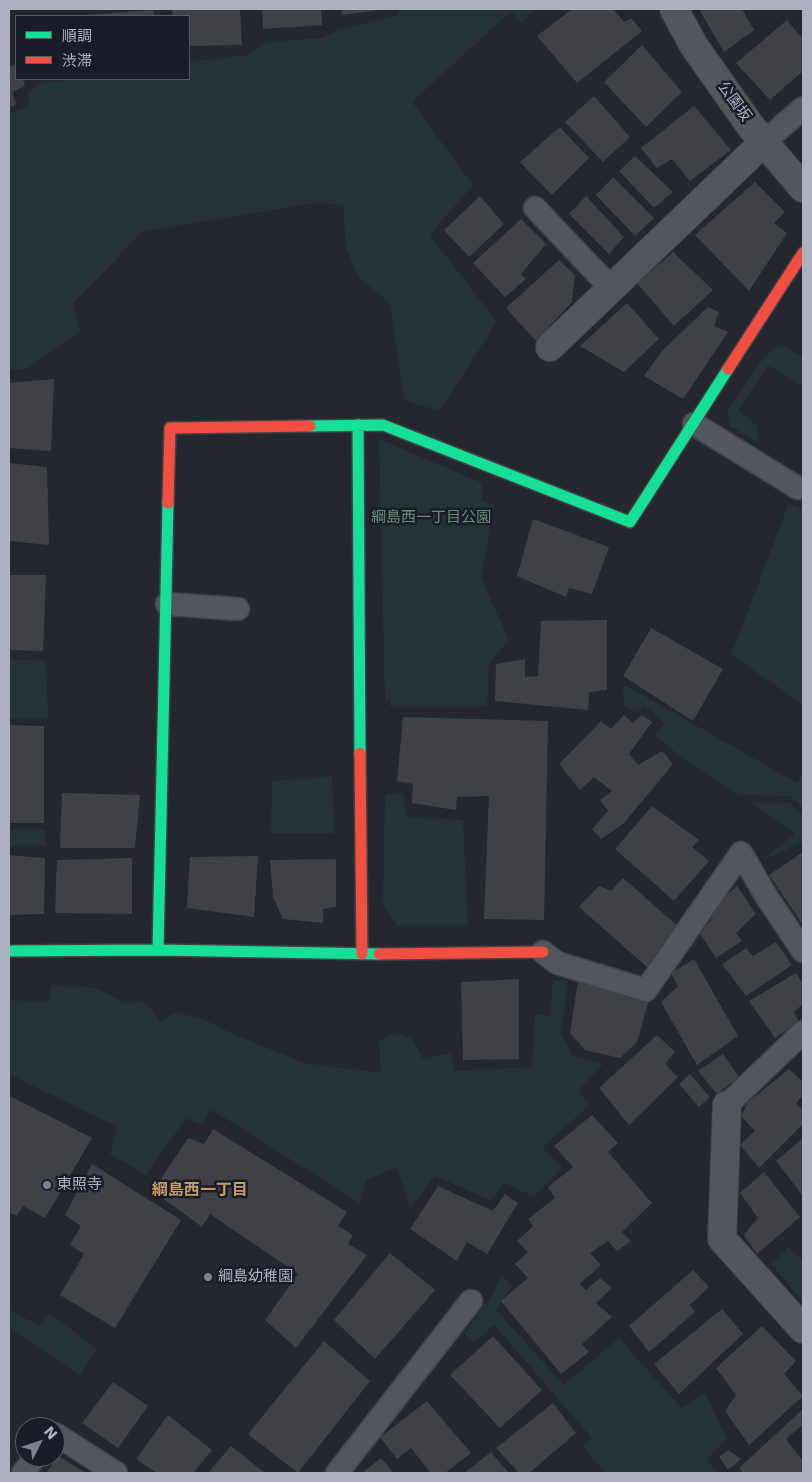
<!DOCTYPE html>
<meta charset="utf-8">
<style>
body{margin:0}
#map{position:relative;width:812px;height:1482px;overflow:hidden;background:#25272e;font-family:"DejaVu Sans","Noto Sans JP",sans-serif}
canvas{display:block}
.frame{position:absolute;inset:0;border:10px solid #adb2c0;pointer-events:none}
.legend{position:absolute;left:15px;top:15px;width:175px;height:65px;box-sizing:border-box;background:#191d27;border:1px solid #545964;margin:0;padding:6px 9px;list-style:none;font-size:15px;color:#adb2c0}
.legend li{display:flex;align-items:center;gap:10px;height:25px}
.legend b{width:25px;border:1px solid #545964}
.north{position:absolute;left:15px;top:1417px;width:50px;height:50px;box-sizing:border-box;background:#191d27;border:1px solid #545964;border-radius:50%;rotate:49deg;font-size:14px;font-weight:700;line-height:20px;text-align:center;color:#adb2c0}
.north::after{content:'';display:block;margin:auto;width:18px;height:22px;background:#7d818d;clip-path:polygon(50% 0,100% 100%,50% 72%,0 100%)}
</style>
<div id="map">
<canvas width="812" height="1482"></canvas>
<div class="frame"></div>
<ul class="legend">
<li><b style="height:6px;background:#16e098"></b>順調</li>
<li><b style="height:6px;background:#f24e42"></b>渋滞</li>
</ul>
<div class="north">N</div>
</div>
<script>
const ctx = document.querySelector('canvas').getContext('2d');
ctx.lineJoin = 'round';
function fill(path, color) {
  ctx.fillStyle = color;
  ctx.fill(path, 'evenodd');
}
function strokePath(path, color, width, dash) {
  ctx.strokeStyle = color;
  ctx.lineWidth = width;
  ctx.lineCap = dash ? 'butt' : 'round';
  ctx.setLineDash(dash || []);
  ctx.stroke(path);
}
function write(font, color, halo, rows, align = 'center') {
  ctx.font = font + ' "DejaVu Sans","Noto Sans JP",sans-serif';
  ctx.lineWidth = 5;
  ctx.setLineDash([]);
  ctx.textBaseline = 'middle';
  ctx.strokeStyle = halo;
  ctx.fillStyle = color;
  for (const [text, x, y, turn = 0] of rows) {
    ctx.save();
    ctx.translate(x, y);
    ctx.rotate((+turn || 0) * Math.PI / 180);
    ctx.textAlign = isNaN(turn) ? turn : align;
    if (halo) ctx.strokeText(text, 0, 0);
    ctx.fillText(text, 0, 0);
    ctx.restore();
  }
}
fill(new Path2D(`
 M398 9H535L520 23 511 11 412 102 473 185 430 235 497 322 439 411 404 400 390 303 359 278 346 248 343 206 319 202 143 231 73 304 80 331 28 368 9 371V113L30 106 27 93 43 82 64 81 74 79H189V62L248 55 266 42 322 38 338 30 398 15Z
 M781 345 803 357V386L769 366 738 410 757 426 758 442 730 426 727 411 765 356Z
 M379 439 482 483V500L494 505 481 578 509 640 489 664 487 706H390V700H385Z
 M789 503 803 510V704L731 655Z
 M9 659 46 661 48 719 9 718Z
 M623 684 797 783 803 775V808L790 796 739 795 686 761 655 735 665 723 645 706 635 713 624 705Z
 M332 776 334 833H271L272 781Z
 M403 793 406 817 463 820 468 926H398L383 906 385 795Z
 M751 802 790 803 803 815V842L761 861 795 834Z
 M9 829 44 830 46 846H9Z
 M553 980 568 981 561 1033 572 1055 603 1064 578 1091 590 1105 542 1147 562 1167 534 1197 505 1183 490 1200 435 1176 410 1208 397 1167 366 1180 360 1203 212 1110 201 1125 186 1118 146 1175 110 1154 117 1127 9 1074V1000L49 1002 51 985 96 988 124 1003 144 1001 160 1021 177 1012 207 1021 233 1034 304 1063 381 1073 379 1041 394 1033 412 1039 423 1059 451 1053 454 1071 532 1067 535 1014 550 1016Z
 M789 1247 803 1261V1302L772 1264Z
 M502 1276 512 1286 496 1310 564 1385 619 1338 681 1408 705 1393 727 1439 707 1459 718 1473H605L582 1445 592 1438 494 1325 473 1343 464 1333 489 1300Z
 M9 1309 39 1326 50 1313 97 1349 80 1376 9 1326Z`), '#263336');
fill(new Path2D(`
 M172 9H240L242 45 189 46V16H173Z
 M262 9H321L322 25 263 29Z
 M341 9H379V10L342 15Z
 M572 9H613L624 22 631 18 642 31 577 83 537 36Z
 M699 9H742L754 30 724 52Z
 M153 10 154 16H87L86 15Z
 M787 20 803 39V71L770 100 736 63Z
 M642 45 682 92 646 127 604 82Z
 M16 65V79H23L25 86 12 92 16 105 9 107V67Z
 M594 96 630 137 603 162 565 122Z
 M694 106 731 150 690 181 672 159 657 168 641 148Z
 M560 127 589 158 552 195 520 162Z
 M635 156 673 192 654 208 619 171Z
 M613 177 654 218 635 236 596 195Z
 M755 182 785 212 774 223 787 233 749 291 695 235Z
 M480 196 504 224 469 257 444 230Z
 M586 196 624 237 609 254 569 214Z
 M521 219 546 244 521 274 526 279 505 297 473 263Z
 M673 252 713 290 674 326 637 283Z
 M559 260 575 275 572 302 536 341 506 308Z
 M627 303 659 339 624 372 580 346Z
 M708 307 719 312 714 326 728 332 683 399 644 376 662 351Z
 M54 379 51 451 9 448V383Z
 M9 463 47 467 49 545 9 541Z
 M533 519 609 547 592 594 569 588 566 597 517 576Z
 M9 575H46L43 651 9 650Z
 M607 620V690L589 692 588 710 495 701 496 664 525 659V677L538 676 541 621Z
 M651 628 723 669 693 721 623 676Z
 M624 715 633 723 642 715 652 722 629 754 638 765 662 751 673 764 623 824 601 839 592 829 608 811 600 800 612 791 594 777 580 790 559 764 601 721 611 729Z
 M403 717 548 721 544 920 484 919 489 796 457 797 456 810 412 803 413 784 397 781Z
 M9 725 44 726V823H9Z
 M62 793 140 795 135 848H60Z
 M652 806 699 840 692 847 709 861 674 901 615 849Z
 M803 852V925L769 875Z
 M9 855 45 858 44 914 9 915Z
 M258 856 254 917 187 908 190 857Z
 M132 858V914L55 913 57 860Z
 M336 859V907L323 909V923L283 919 273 897 270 860Z
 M623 878 680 928 648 968 579 907 599 886 611 891Z
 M737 886 756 914 736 933 742 941 716 958 698 931 711 921 708 910Z
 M776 942 792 965 746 996 722 964 746 948 753 956Z
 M694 959 738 1036 697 1065 661 1002 678 986 671 973Z
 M796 973 803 984V1004L794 1012 799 1022 775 1038 749 1001Z
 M519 979V1059L463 1060 461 982Z
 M578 981 649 1000 637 1042 620 1058 585 1050 570 1033Z
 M657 1035 675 1052 665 1064 678 1077 629 1125 599 1088Z
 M723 1054 739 1077 717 1094 698 1071Z
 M789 1069 803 1082V1095L796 1103 803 1111V1124L759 1168 740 1145 755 1131 741 1116 748 1102Z
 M690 1074 710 1097 699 1107 679 1084Z
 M10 1096 92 1138 45 1218 23 1206 17 1216 9 1212V1098Z
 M592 1115 618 1143 608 1152 652 1203 622 1232 631 1241 617 1251 608 1241 590 1253 601 1265 580 1284 586 1290 600 1278 612 1288 596 1303 612 1317 582 1344 589 1352 561 1374 501 1301 528 1278 515 1264 528 1252 517 1241 533 1226 528 1219 555 1198 548 1187 573 1167 554 1146Z
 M213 1129 347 1212 338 1226 353 1235 348 1244 367 1255 296 1348 265 1320 298 1274 210 1214 202 1227 153 1191 188 1138 204 1144Z
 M803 1138V1196L776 1161Z
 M92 1164 181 1220 115 1328 60 1295 84 1254 70 1245 81 1226 65 1215Z
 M764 1172 800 1217 757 1254 744 1235 758 1218 740 1193Z
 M438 1186 493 1211 505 1194 518 1203 487 1254 467 1242 457 1261 410 1229Z
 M390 1253 435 1290 375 1359 334 1320Z
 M693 1270 709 1287 690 1305 695 1312 649 1352 629 1326Z
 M722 1309 743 1334 679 1394 654 1364Z
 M762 1326 796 1361 784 1374 803 1396 749 1445 725 1411 736 1395 716 1368Z
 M493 1336 542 1390 500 1428 450 1375Z
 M324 1341 370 1381 298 1473 248 1434Z
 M113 1382 148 1406 118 1448 82 1423Z
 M427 1401 471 1453 445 1473H431L411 1448 397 1459 380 1437Z
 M553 1403 576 1433 529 1473H519L496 1448Z
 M803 1409V1424L786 1439 803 1461V1473H743L739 1468Z
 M168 1415 212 1450 193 1473H157L136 1459Z
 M231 1446 265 1473H208Z
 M728 1450 741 1459 728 1470 719 1457Z
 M491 1452 509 1473H464Z
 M58 1456 86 1473H46Z
 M381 1458 394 1473H362Z`), '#3f4147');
const lane = new Path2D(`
 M764 142 803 108
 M535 208 611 288
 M694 424 798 488
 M167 604 238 609
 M543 952 557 963 646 990 741 853 768 899 803 951
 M727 1105 803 1032
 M55 1434 116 1473
 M23 1473 35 1457
 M337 1473 471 1301`);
const street = new Path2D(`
 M674 9 694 46 752 128 803 188
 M550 347 764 142
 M727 1105 722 1239 803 1329`);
const fast = new Path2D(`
 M358 425 360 753
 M310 426 383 425 630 522 728 369
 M158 950 168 503
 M9 951 158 950 379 954`);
const jam = new Path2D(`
 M728 369 803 253
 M168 503 170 428 310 426
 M360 753 362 954
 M379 954 543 952`);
strokePath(lane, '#404247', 25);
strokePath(street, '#404247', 30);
strokePath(fast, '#404247', 14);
strokePath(jam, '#404247', 14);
strokePath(lane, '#54565d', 22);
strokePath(street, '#54565d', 28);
strokePath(fast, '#16e098', 11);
strokePath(jam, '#f24e42', 11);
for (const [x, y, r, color] of [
 [47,1185,5,"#7d818d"],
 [208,1277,5,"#7d818d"]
]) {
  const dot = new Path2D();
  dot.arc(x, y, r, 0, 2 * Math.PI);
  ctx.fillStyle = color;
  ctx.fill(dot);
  strokePath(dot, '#191d27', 2);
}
write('15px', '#adb2c0', '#191d27', [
 ["公園坂",734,102,54]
]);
write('15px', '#688d76', '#191d27', [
 ["綱島西一丁目公園",431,518]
]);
write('15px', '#adb2c0', '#191d27', [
 ["東照寺",57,1185],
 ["綱島幼稚園",218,1277]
], 'left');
write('bold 16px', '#c69c63', '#191d27', [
 ["綱島西一丁目",200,1191]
]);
</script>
